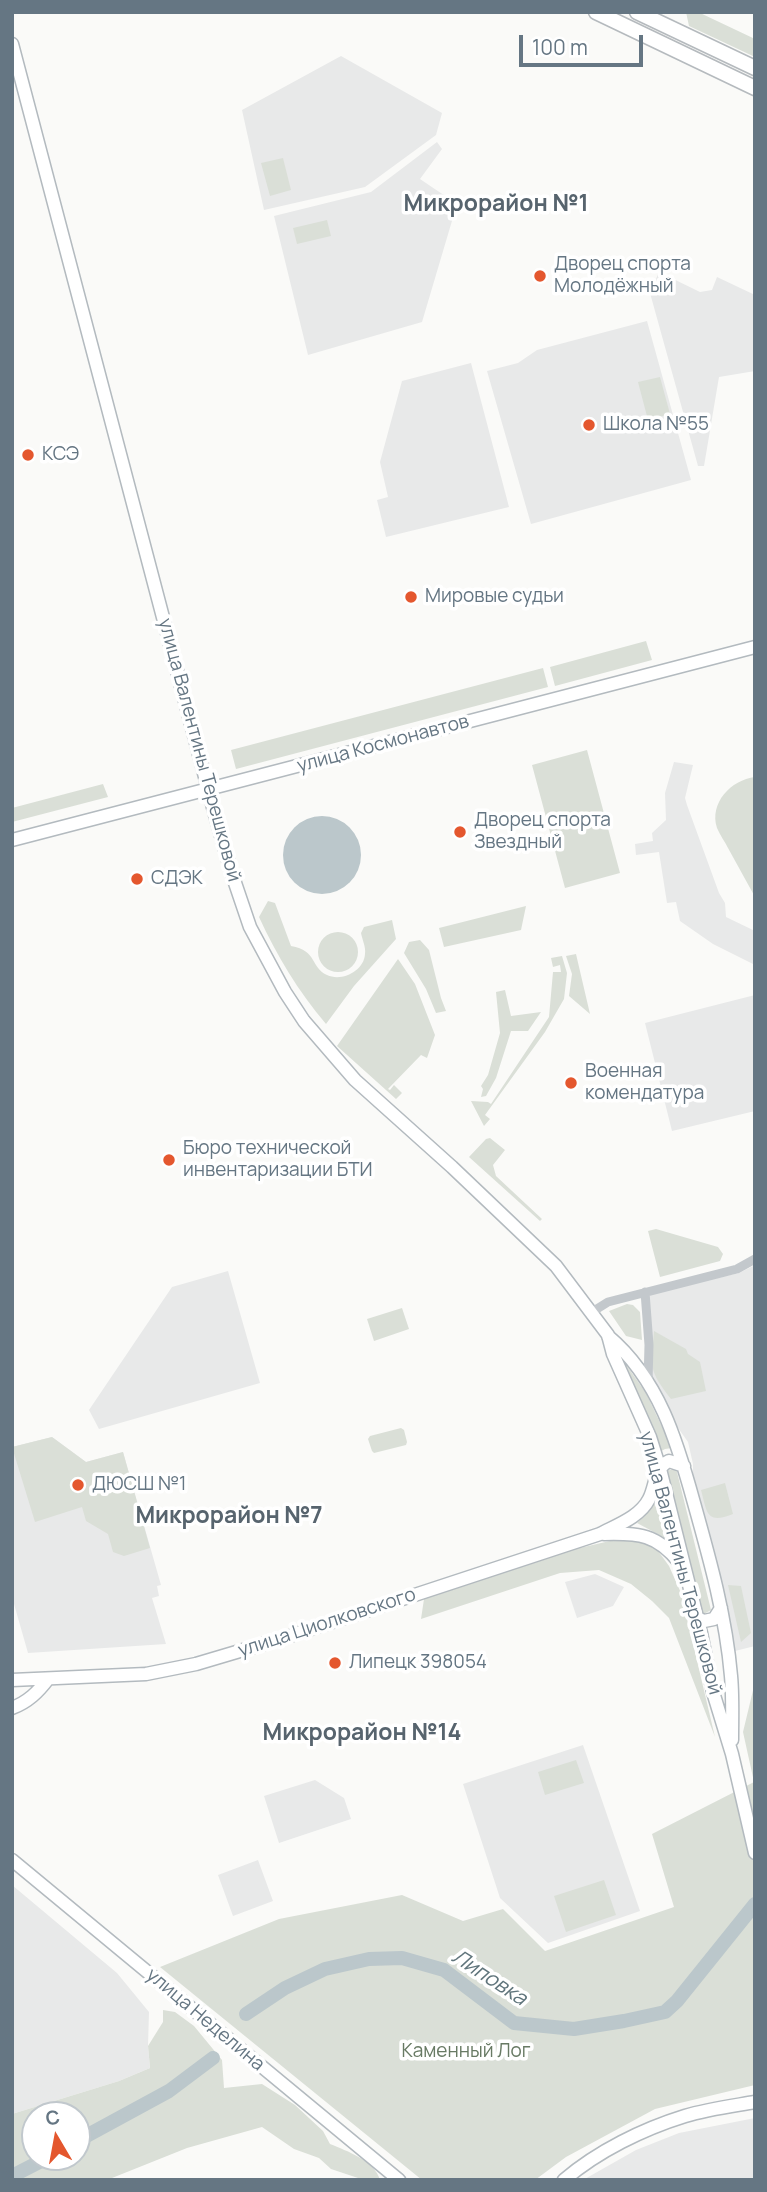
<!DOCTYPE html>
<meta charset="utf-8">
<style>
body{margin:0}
#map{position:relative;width:767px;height:2192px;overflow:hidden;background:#fafaf8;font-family:Manrope,sans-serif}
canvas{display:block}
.frame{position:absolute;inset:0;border:14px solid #657683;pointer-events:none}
.north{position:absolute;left:21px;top:2101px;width:70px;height:70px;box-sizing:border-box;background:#fff;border:2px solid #c1c8cd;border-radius:50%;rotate:350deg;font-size:19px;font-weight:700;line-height:28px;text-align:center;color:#657683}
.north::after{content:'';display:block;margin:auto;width:24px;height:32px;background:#e4572e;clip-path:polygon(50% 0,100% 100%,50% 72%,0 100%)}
.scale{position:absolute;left:519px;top:35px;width:124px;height:32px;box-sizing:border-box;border:4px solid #657683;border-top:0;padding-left:9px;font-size:21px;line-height:24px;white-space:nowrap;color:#657683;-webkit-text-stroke:5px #fff;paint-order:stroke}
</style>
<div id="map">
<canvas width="767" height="2192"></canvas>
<div class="frame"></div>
<div class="north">С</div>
<div class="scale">100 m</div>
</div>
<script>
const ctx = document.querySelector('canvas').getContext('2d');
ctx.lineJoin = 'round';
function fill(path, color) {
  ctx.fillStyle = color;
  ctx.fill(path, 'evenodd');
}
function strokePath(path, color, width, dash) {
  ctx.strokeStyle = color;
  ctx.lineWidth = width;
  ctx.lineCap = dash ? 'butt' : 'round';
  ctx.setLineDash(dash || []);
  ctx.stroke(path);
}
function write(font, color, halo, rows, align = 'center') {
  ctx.font = font + ' Manrope,sans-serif';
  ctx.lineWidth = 7;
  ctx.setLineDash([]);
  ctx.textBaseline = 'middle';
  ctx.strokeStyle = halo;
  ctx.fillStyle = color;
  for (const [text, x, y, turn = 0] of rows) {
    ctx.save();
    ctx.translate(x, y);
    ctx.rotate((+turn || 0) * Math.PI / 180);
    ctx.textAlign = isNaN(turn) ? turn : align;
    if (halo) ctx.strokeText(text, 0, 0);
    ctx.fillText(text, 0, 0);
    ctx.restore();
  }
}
fill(new Path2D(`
 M341 56 442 113 436 135 365 187 264 210 242 110Z
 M437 142 442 149 420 179 457 204 422 322 308 355 274 216 371 192Z
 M659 272 700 292 712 290 717 277 755 295V371L719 377 704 466H698L650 293Z
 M647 321 691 480 531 524 487 371 518 363 537 350Z
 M471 363 509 507 386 537 377 500 388 497 380 462 402 381Z
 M674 762 693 765 685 798 687 805 719 893 725 903 726 917 755 931V965L713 944 680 921 676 902 667 903 659 852 636 855 635 844 653 841 652 833 666 820 665 793Z
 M755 995V1111L672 1131 645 1023Z
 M755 1265V1646L735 1651 721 1581 693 1477V1464L688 1442 676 1425 652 1379 648 1294 739 1273Z
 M228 1271 260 1383 99 1429 89 1410 172 1287Z
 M52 1437 86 1462 123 1452 161 1585 157 1586 159 1596 152 1598 166 1644 28 1653 12 1597V1447Z
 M595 1574 624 1587 613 1606 577 1618 565 1582Z
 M583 1745 640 1911 548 1943 500 1898 463 1784Z
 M315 1780 344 1798 351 1819 279 1843 264 1796Z
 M258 1860 273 1901 233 1916 218 1875Z
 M12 1885 117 1973 149 2012 148 2046 150 2068 119 2081 12 2114Z
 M755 2118V2180H583L636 2150 679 2133Z`), '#e8e9e9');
fill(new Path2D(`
 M686 12H698L755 39V57L689 26Z
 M283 158 291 190 270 196 261 163Z
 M327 220 331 236 297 244 293 228Z
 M660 377 670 414 648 420 638 382Z
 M646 641 652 660 555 686 550 667Z
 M543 668 548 687 236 769 231 750Z
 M587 750 620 873 565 888 532 765Z
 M755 777V897C746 881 737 864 728 848 725 842 720 835 717 828 709 803 731 780 755 777Z
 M103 784 108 797 12 822V808Z
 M268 901 275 903 291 946C318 951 310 967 327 975 342 982 364 971 365 954 366 947 362 939 361 933L364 927 392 920 396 939 354 986 326 1024C298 991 277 956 259 917Z
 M526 906 521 930 444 947 439 928Z
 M318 952a20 20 0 1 1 40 0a20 20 0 1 1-40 0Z
 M420 940 429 950 441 998 446 1011 436 1013 426 989 404 953 409 942Z
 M576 954 590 1014 569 996 572 974 566 956Z
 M562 956 567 973 564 999 545 1032 485 1115 490 1119 484 1126 471 1101 488 1102 491 1104 549 1017 553 972H561L560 965 553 967 551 958Z
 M398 959 415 984 435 1035 427 1058 421 1055 388 1089 390 1090 394 1085 402 1093 396 1099 337 1046Z
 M505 990 511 1016 541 1012 528 1031H511L496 1078 486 1096 481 1097 483 1089 481 1086 488 1075 500 1033 496 992Z
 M490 1138 505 1150 493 1165 496 1176 542 1219 540 1221 469 1157 486 1139Z
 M656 1229 718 1247 723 1254 720 1261 660 1277 648 1231Z
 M627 1304 633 1305 640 1312 642 1340 626 1336 609 1311Z
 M402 1308 409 1329 374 1341 367 1319Z
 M654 1331 686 1349 688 1354 700 1362 706 1391 671 1399C648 1369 651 1368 654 1331Z
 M617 1352 646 1393 672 1448 665 1449 658 1453 637 1392Z
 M401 1428 404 1430 407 1442 406 1445 374 1453 372 1451 368 1439 370 1436Z
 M52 1437 86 1462 123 1452 150 1548 124 1556 113 1552 108 1534 86 1521 82 1507 35 1522 12 1447Z
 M676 1468 711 1610 704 1614 700 1611 668 1479 667 1471Z
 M725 1483 733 1514C706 1525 707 1512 701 1490Z
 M657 1497 667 1539 637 1523 648 1512Z
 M627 1537 645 1541 656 1548 669 1566 681 1593 715 1737 669 1618 652 1601 631 1584 599 1570 560 1573 421 1619 424 1599 571 1550Z
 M728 1585 741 1586 751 1633 741 1642Z
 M755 1682V2085L655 2109 566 2157 535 2180H422L160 1967 279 1919 402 1895 463 1921 503 1909 545 1951 674 1907 652 1834 754 1782 743 1732Z
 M576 1760 584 1783 545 1795 538 1772Z
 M604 1880 616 1915 566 1932 554 1896Z
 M163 2010 175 2012 194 2026 222 2060 224 2088 262 2084 295 2105 323 2131 330 2144C347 2151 375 2161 380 2180H364L331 2169 319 2158 294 2149 262 2127 187 2148 107 2180H12V2114L119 2081 150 2068 148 2046 163 2022ZM35 2115H77V2157H35Z`), '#dadfd7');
fill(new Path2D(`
 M283 855a39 39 0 1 1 78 0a39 39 0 1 1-78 0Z`), '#bbc7cb');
strokePath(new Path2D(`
 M246 2014 285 1988 325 1969 369 1959 402 1958 444 1970 514 2023 574 2029 624 2021 665 2012 677 2001 755 1904
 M77 2141 169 2091 213 2058
 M12 2176 49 2157`), '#bbc7cb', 14);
const secondary = new Path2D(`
 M12 44 214 811 232 874 250 927 285 992 304 1021 355 1080 452 1167 556 1266 608 1335 613 1354 650 1437 660 1469 701 1633 713 1692 732 1754 755 1853
 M12 840 755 647
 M608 1336C659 1379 677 1441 694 1503 710 1560 726 1617 731 1676 733 1697 732 1719 732 1740
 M604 1534C639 1533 657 1534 680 1563
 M697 1618 704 1621 714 1619 721 1608
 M12 1680 146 1674 196 1664 287 1637 600 1534C617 1525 640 1517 649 1499 656 1486 654 1468 669 1461L684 1466
 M12 1708C28 1702 38 1692 48 1679
 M12 1860 399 2180
 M564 2180C598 2151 643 2129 685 2116 708 2109 732 2106 755 2102`);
const primary = new Path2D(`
 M596 12 755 88
 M637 12 755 68`);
strokePath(secondary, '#b3babf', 15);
strokePath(primary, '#b5babe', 17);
strokePath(new Path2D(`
 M645 1292 649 1345 648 1382
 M592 1312 608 1302 737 1269 755 1259`), '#c3c8cc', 9);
strokePath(secondary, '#fff', 12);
strokePath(primary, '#fff', 14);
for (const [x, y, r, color] of [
 [540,276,7,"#e4572e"],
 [589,425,7,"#e4572e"],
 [28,455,7,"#e4572e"],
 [411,597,7,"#e4572e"],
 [460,832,7,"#e4572e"],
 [137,879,7,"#e4572e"],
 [571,1083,7,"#e4572e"],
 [169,1160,7,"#e4572e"],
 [78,1485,7,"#e4572e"],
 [335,1663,7,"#e4572e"]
]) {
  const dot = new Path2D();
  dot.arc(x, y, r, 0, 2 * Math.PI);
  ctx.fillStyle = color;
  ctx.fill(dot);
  strokePath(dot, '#fff', 2.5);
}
write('19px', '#657683', '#fff', [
 ["Дворец спорта",554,265],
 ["Молодёжный",554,287],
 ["Школа №55",603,425],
 ["КСЭ",42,455],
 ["Мировые судьи",425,597],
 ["Дворец спорта",474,821],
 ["Звездный",474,843],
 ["СДЭК",151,879],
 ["Военная",585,1072],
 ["комендатура",585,1094],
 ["Бюро технической",183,1149],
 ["инвентаризации БТИ",183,1171],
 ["ДЮСШ №1",92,1485],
 ["Липецк 398054",349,1663]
], 'left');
write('19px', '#657683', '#fff', [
 ["улица Космонавтов",383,744,-15],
 ["улица Валентины Терешковой",199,750,75],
 ["улица Валентины Терешковой",680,1563,75],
 ["улица Циолковского",327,1623,-18],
 ["улица Неделина",205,2020,40]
]);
write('19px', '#687a64', '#fff', [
 ["Каменный Лог",466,2052]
]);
write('italic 21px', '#60757c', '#fff', [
 ["Липовка",489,1978,33]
]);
write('bold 23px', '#57646e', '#fff', [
 ["Микрорайон №1",496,205],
 ["Микрорайон №7",229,1517],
 ["Микрорайон №14",362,1734]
]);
</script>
